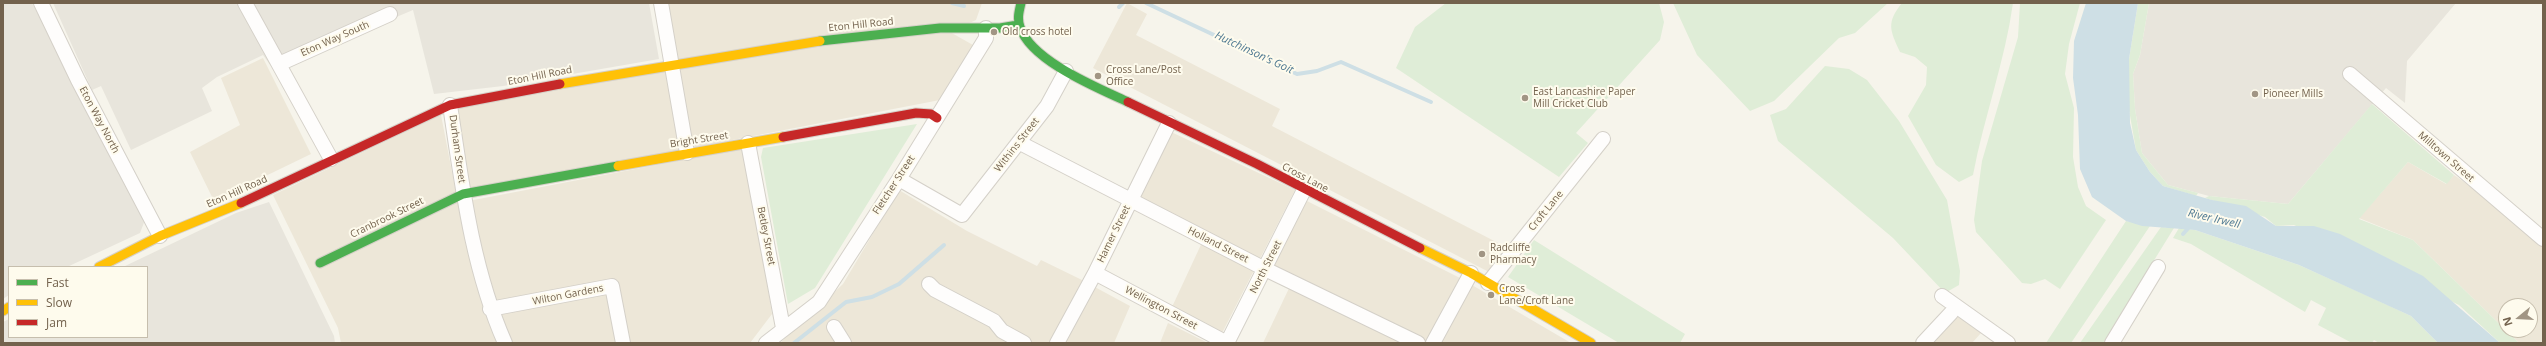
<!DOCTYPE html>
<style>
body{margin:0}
#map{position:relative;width:2546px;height:346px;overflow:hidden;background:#f6f4eb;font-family:"Open Sans",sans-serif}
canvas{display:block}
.frame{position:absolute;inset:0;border:4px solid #73624d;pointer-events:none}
.legend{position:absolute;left:8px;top:266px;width:140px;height:72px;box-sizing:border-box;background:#fefbed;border:1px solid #c6bead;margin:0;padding:5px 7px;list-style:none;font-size:12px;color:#73624d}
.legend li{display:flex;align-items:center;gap:8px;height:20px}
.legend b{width:20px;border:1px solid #c6bead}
.north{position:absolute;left:2498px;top:298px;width:40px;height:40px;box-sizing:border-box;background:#fefbed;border:1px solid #c6bead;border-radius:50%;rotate:252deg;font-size:11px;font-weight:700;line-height:16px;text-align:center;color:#73624d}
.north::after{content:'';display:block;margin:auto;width:14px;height:18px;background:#a19584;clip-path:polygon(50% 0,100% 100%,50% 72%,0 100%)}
</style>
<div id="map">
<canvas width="2546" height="346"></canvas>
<div class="frame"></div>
<ul class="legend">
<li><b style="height:5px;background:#4caf50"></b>Fast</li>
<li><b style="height:5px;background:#ffc107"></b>Slow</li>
<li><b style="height:5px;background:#c62828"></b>Jam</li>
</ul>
<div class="north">N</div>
</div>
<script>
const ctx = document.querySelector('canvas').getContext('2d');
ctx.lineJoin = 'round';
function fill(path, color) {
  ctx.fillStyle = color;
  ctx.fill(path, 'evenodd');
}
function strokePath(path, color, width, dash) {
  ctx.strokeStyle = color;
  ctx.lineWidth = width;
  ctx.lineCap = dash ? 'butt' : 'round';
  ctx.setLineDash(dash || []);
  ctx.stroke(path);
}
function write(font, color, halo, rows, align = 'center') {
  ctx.font = font + ' "Open Sans",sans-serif';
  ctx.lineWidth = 4;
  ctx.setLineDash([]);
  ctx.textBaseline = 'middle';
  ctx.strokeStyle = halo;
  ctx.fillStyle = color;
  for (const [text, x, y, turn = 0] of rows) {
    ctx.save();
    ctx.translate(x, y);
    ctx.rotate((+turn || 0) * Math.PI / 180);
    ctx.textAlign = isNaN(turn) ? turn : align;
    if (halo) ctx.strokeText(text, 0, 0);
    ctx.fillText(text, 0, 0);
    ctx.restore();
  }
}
fill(new Path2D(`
 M663 3H982L976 20 950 32 973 45 940 100 468 191 455 103 675 68Z
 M1127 3 1147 14 1136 35 1280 109 1272 126 1502 245 1489 272 1093 68Z
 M263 58 311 154 214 201 190 152 240 125 221 78Z
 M441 115 458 203 745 148 772 314 750 343H341L338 328 273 195Z
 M1169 131 1295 190 1221 335 1172 307 1205 236 1136 204Z
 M2408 162 2446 184 2454 175 2487 198 2543 247V343H2519L2413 240 2359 218ZM2506 306H2530V330H2506Z
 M899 190 967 231 1037 266 1041 260 1080 279 1130 306 1114 343H780L843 284Z
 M1305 200 1460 278 1571 343H1263L1292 282 1271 271Z
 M1958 314 1982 332 1972 343H1932Z
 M1168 323 1208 343H1160Z`), '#ede7d8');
fill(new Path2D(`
 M3 3H32L145 220 140 233 67 267H9V295L3 299Z
 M53 3H649L659 59 503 86 434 94 413 10 273 69 263 55 217 77 202 88 212 111 131 150 101 86 92 90Z
 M2149 3H2456L2407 61 2405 103 2386 88 2288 204 2209 196 2168 185 2142 153 2135 109 2133 74 2140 55Z
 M269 202 334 336 335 343H3V322L9 319V337H147V267H123L236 213Z`), '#e8e5dc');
fill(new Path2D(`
 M1446 3H1659L1664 22 1660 40 1576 133 1588 143 1559 177 1396 68 1415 27Z
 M1673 3H1888L1855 33 1839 38 1774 101 1750 111 1697 55Z
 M1902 3H2013C2005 61 1984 117 1973 175L1959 182 1936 165 1908 116 1926 85 1927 67 1915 57 1900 52C1890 30 1886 23 1902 3Z
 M2020 3H2080L2069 44 2065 74 2074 108 2073 157 2078 187 2086 206 2106 220 2060 289 2045 279 2031 284 2022 283 1976 232 1974 220 1982 161 2018 37Z
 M2138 3H2149L2140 55 2133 74 2135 109 2142 153 2168 185 2198 193 2196 196 2163 186 2150 172 2136 150 2128 104 2129 59Z
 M1825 66 1849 69 1867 80 1899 121 1947 200 1960 271 1959 285 1945 293 1893 238 1778 141 1770 115 1786 109Z
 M2372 104 2454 175 2447 184 2408 162 2359 219 2413 240 2519 343H2500L2459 305 2294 225 2276 226 2265 217 2205 198 2209 196 2288 204Z
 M917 124 815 288 788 304 761 157 763 148Z
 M2126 221 2150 226 2071 343H2046Z
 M2161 227 2174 228 2103 343H2080Z
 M2179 228 2195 230 2299 265 2379 301 2411 316 2438 343H2379L2374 340 2372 343H2352L2318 325 2326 308 2311 300 2305 312 2191 244 2173 238Z
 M1534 240 1685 334 1680 343H1619L1508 277Z`), '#dfedd7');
fill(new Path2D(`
 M2086 3H2138L2129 59 2130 123 2136 150 2150 172 2163 186 2212 200 2246 206 2276 226H2314L2340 234 2423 276 2500 343H2438L2411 316 2299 265 2195 230 2142 226 2126 221 2092 197 2080 169 2078 115 2073 78 2074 41Z`), '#cedfe5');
strokePath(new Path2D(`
 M952 3 964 6
 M1146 3 1297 74 1317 71 1341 62 1431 102
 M1119 7 1123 3
 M2183 234 2191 225
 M794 343 846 302 872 297 899 284 944 245`), '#cedfe5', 4);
const street = new Path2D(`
 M41 3 78 80 160 236
 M245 3 331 159
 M661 3 687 153
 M279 64 390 14
 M2350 74 2543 239
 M450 105C462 185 472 268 505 343
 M748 143 783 328
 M1020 143 1265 269 1418 343
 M899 179 962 215 1047 106 1066 71
 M1095 273 1227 343
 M1488 283 1603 139
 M929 284 935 290 994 321 1002 331 1024 343
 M1942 296 2008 343
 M490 309 612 286 623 343
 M834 327 844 343
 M766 343 819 302 899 179 986 38V28
 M1057 343 1095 273 1169 123
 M1227 343 1304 190
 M1433 343 1471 273
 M1923 343 1951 313
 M2112 343 2158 267`);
const fast = new Path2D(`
 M1021 3C1019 12 1017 18 1020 27 1031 61 1098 88 1128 102
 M820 41 940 28H1000L1018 25
 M320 263 463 194 618 166`);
const slow = new Path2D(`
 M560 84 820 41
 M618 166 783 137
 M1420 248 1471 273 1591 343
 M99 267 160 236 241 203
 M3 311 9 307`);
const jam = new Path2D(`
 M1128 102 1257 164 1420 248
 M783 137 916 113 931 114 937 118
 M241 203 450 105 560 84`);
strokePath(street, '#d4d0c8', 16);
strokePath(fast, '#d5d0c8', 11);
strokePath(slow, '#d5d0c8', 11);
strokePath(jam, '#d5d0c8', 11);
strokePath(street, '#fefdfc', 14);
strokePath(fast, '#4caf50', 9);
strokePath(slow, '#ffc107', 9);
strokePath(jam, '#c62828', 9);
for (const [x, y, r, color] of [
 [994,32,4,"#a19584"],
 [1098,76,4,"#a19584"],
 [2255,94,4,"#a19584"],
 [1525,98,4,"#a19584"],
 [1482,254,4,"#a19584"],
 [1491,295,4,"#a19584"]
]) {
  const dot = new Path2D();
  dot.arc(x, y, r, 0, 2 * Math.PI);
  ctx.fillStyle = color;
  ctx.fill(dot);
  strokePath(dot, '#fefbed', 1.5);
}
write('10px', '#73624d', '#fefbed', [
 ["Eton Hill Road",861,25,-6],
 ["Eton Way South",335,39,-24],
 ["Eton Hill Road",540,76,-11],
 ["Eton Way North",99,120,62],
 ["Bright Street",699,140,-9],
 ["Withins Street",1017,145,-52],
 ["Durham Street",457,149,82],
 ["Milltown Street",2446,157,41],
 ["Cross Lane",1305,178,28],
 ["Fletcher Street",894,185,-57],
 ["Eton Hill Road",237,192,-24],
 ["Croft Lane",1546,211,-51],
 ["Cranbrook Street",387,218,-26],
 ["Hamer Street",1114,234,-64],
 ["Betley Street",766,236,79],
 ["Holland Street",1218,245,27],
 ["North Street",1266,267,-63],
 ["Wilton Gardens",568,295,-11],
 ["Wellington Street",1161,308,28]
]);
write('10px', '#73624d', '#fefbed', [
 ["Old cross hotel",1002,32],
 ["Cross Lane/Post",1106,70],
 ["Office",1106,82],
 ["East Lancashire Paper",1533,92],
 ["Mill Cricket Club",1533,104],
 ["Pioneer Mills",2263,94],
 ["Radcliffe",1490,248],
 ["Pharmacy",1490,260],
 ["Cross",1499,289],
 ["Lane/Croft Lane",1499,301]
], 'left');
write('italic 11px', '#4f7992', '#fefbed', [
 ["Hutchinson's Goit",1254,53,25],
 ["River Irwell",2214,219,13]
]);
</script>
